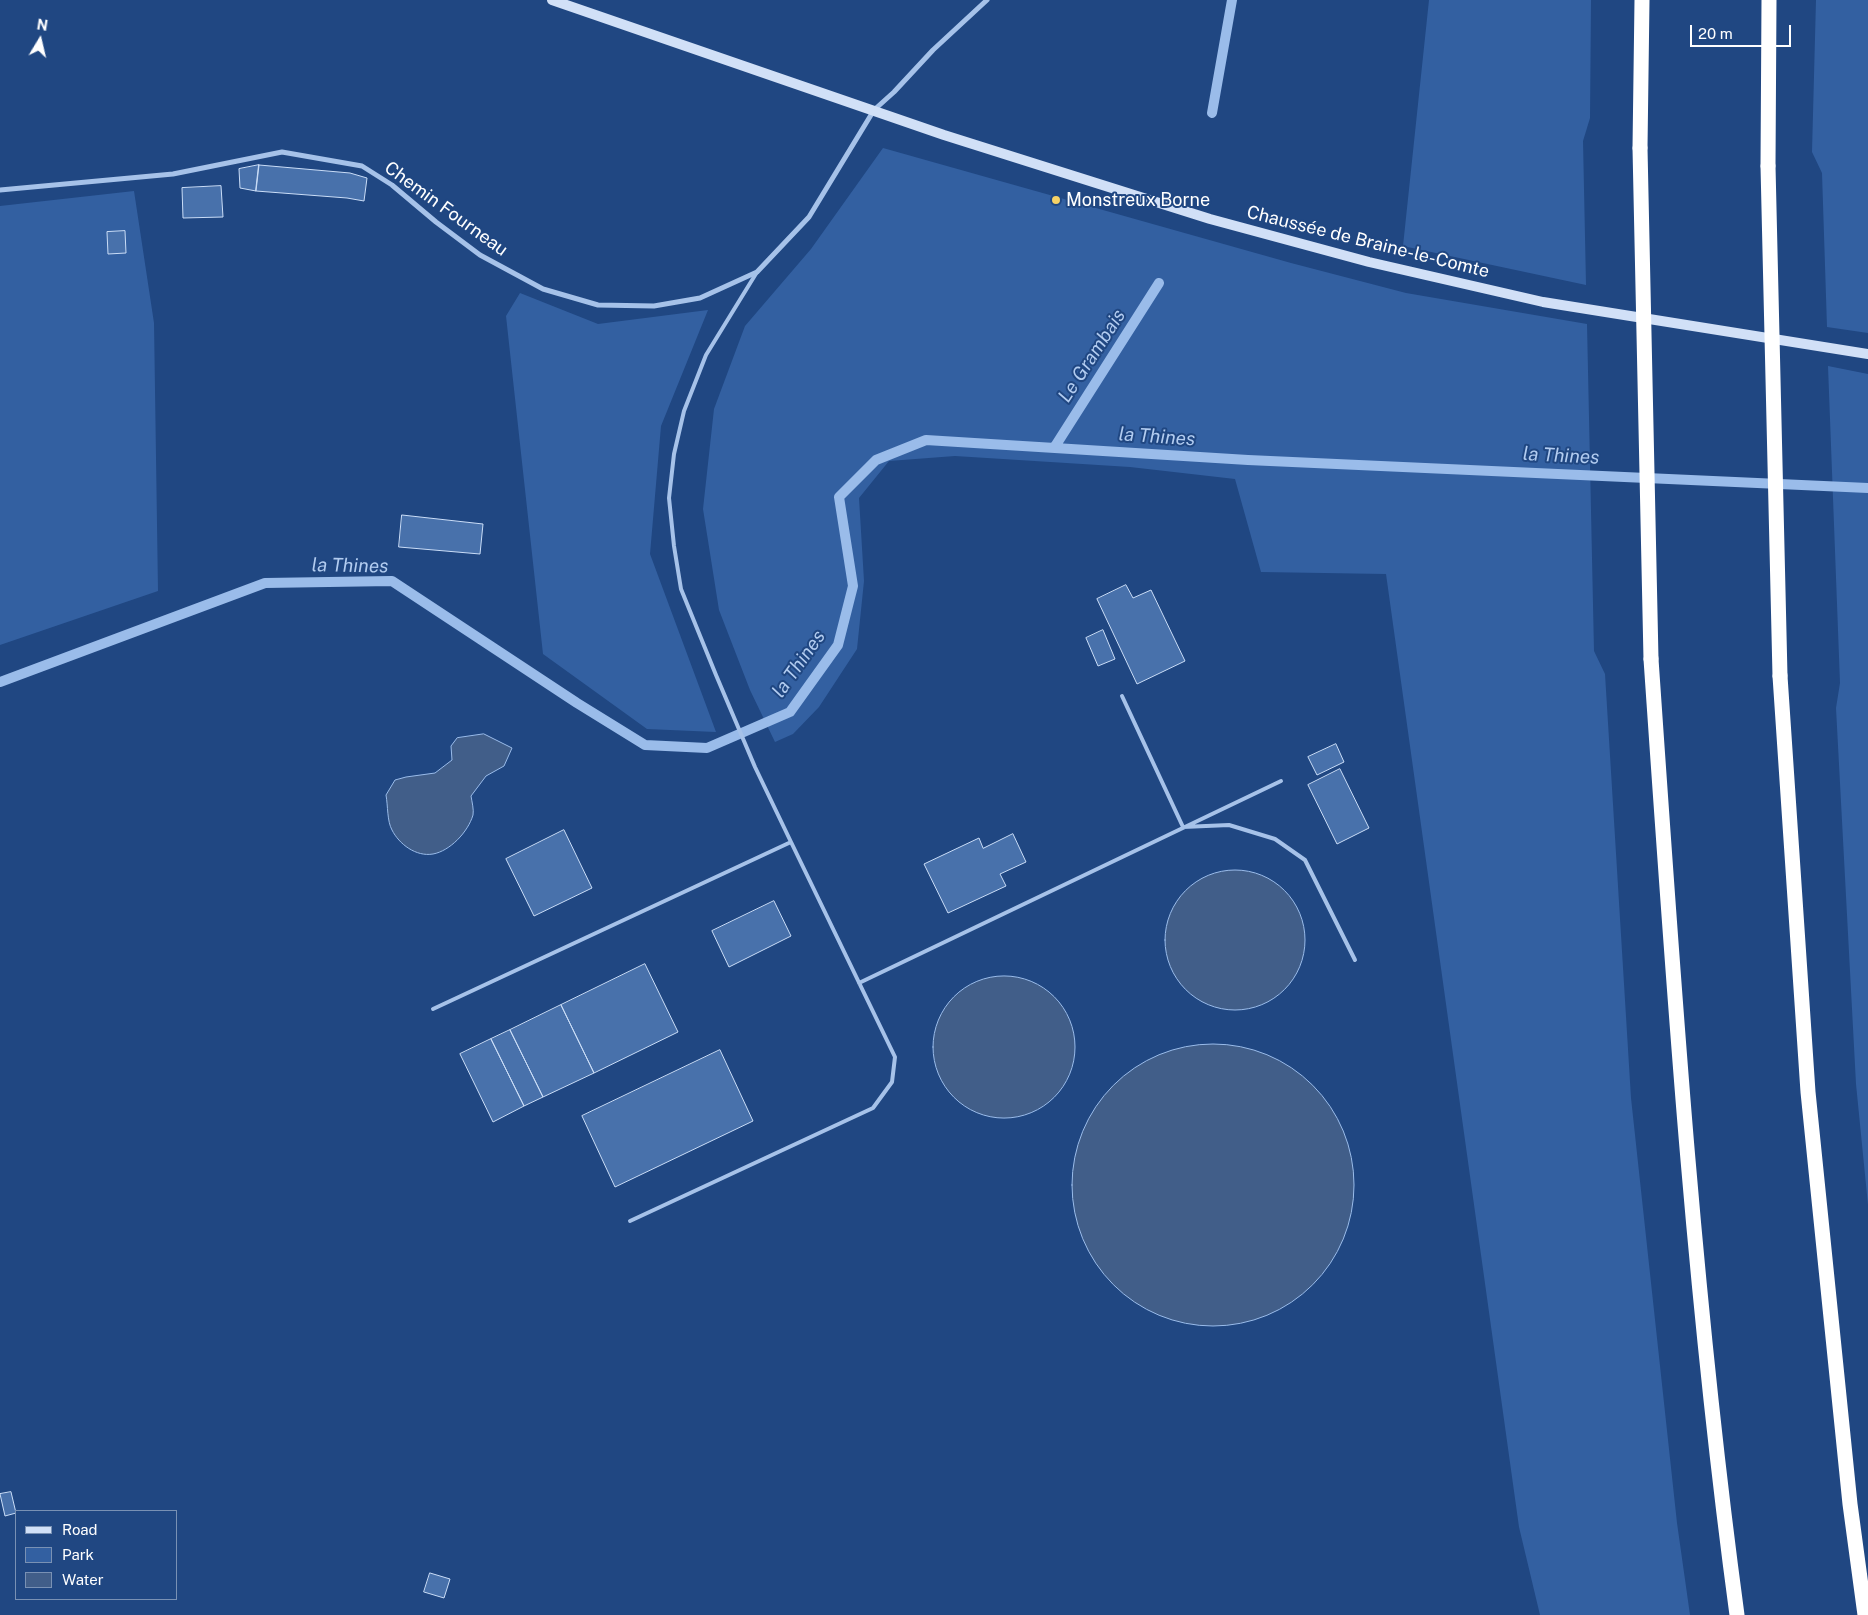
<!DOCTYPE html>
<meta charset="utf-8">
<style>
body{margin:0}
#map{position:relative;width:1868px;height:1615px;overflow:hidden;background:#204782;font-family:"Public Sans",sans-serif}
canvas{display:block}
.legend{position:absolute;left:15px;top:1510px;width:162px;height:90px;box-sizing:border-box;background:#204782;border:1px solid #7991b4;margin:0;padding:6px 9px;list-style:none;font-size:15px;color:#fff}
.legend li{display:flex;align-items:center;gap:10px;height:25px}
.legend b{width:25px;border:1px solid #7991b4}
.north{position:absolute;left:15px;top:15px;width:50px;height:50px;-webkit-text-stroke:4px #204782;paint-order:stroke;rotate:9deg;font-size:14px;font-weight:700;line-height:20px;text-align:center;color:#fff}
.north::after{content:'';display:block;margin:auto;width:18px;height:22px;background:#fff;clip-path:polygon(50% 0,100% 100%,50% 72%,0 100%)}
.scale{position:absolute;left:1690px;top:25px;width:101px;height:22px;box-sizing:border-box;border:2px solid #fff;border-top:0;padding-left:6px;font-size:15px;line-height:18px;white-space:nowrap;color:#fff;-webkit-text-stroke:4px #204782;paint-order:stroke}
</style>
<div id="map">
<canvas width="1868" height="1615"></canvas>
<ul class="legend">
<li><b style="height:6px;background:#d1e0f7"></b>Road</li>
<li><b style="height:14px;background:#3360a1"></b>Park</li>
<li><b style="height:14px;background:#415e89"></b>Water</li>
</ul>
<div class="north">N</div>
<div class="scale">20 m</div>
</div>
<script>
const ctx = document.querySelector('canvas').getContext('2d');
ctx.lineJoin = 'round';
function fill(path, color) {
  ctx.fillStyle = color;
  ctx.fill(path, 'evenodd');
}
function strokePath(path, color, width, dash) {
  ctx.strokeStyle = color;
  ctx.lineWidth = width;
  ctx.lineCap = dash ? 'butt' : 'round';
  ctx.setLineDash(dash || []);
  ctx.stroke(path);
}
function write(font, color, halo, rows, align = 'center') {
  ctx.font = font + ' "Public Sans",sans-serif';
  ctx.lineWidth = 4;
  ctx.setLineDash([]);
  ctx.textBaseline = 'middle';
  ctx.strokeStyle = halo;
  ctx.fillStyle = color;
  for (const [text, x, y, turn = 0] of rows) {
    ctx.save();
    ctx.translate(x, y);
    ctx.rotate((+turn || 0) * Math.PI / 180);
    ctx.textAlign = isNaN(turn) ? turn : align;
    if (halo) ctx.strokeText(text, 0, 0);
    ctx.fillText(text, 0, 0);
    ctx.restore();
  }
}
fill(new Path2D(`
 M1429 0H1591L1590 118 1583 141 1586 285 1403 246Z
 M1816 0H1868V333L1827 327 1822 173 1812 152Z
 M883 148 1291 263 1406 293 1587 324 1594 651 1605 674 1631 1098 1677 1523 1690 1615H1540L1519 1527 1386 574 1261 572 1235 479 1130 467 955 456 889 461 859 498 864 581 857 649 819 707 793 734 775 742 750 690 719 610 703 509 714 409 745 326 811 249Z
 M134 191 154 323 158 591 0 645V206Z
 M520 293 598 324 708 310 661 426 650 554 716 732 647 729 543 654 506 316Z
 M1828 366 1868 374V1205L1856 1084 1836 708 1840 683Z`), '#3360a1');
const water = new Path2D(`
 M484 734 512 748 504 766 486 776 471 796C472 802 474 810 473 815 468 832 450 851 433 854 416 857 399 844 392 830 387 821 388 806 386 795L395 780 406 777 435 773 452 760 451 746 457 738Z
 M1165 940a70 70 0 1 1 140 0a70 70 0 1 1-140 0Z
 M933 1047a71 71 0 1 1 142 0a71 71 0 1 1-142 0Z
 M1072 1185a141 141 0 1 1 282 0a141 141 0 1 1-282 0Z`);
fill(water, '#415e89');
strokePath(water, '#9abcea', 1);
strokePath(new Path2D(`
 M1212 113 1232 0
 M1054 448 1159 283
 M0 682 265 583 392 581 577 703 645 745 707 748 790 712 838 645 853 586 839 497 876 460 926 440 1248 460 1868 488`), '#9abcea', 10);
const building = new Path2D(`
 M259 165 256 191 240 188 239 169Z
 M259 165 350 173 367 178 364 201 347 198 256 191Z
 M221 186 223 217 183 218 182 188Z
 M125 231 126 253 108 254 107 232Z
 M402 515 483 524 480 554 399 547Z
 M1126 585 1133 598 1151 590 1185 661 1137 684 1097 599Z
 M1103 630 1115 659 1098 666 1086 638Z
 M1336 744 1344 762 1317 775 1308 757Z
 M1340 769 1369 828 1337 844 1308 785Z
 M564 830 592 888 534 916 506 859Z
 M1013 834 1026 862 1000 874 1006 886 948 913 924 864 979 838 983 848Z
 M774 901 791 936 729 967 712 931Z
 M645 964 678 1032 594 1073 561 1005Z
 M561 1005 594 1073 543 1097 510 1030Z
 M510 1030 543 1097 524 1106 491 1039Z
 M491 1039 524 1106 493 1122 460 1054Z
 M720 1050 753 1121 615 1187 582 1116Z
 M11 1492 16 1513 5 1516 0 1494Z
 M430 1573 450 1579 444 1598 424 1592Z`);
fill(building, '#4871ab');
strokePath(building, '#caddf7', 1);
strokePath(new Path2D(`
 M1122 696 1183 827 1229 825 1275 839 1305 860 1355 960
 M859 983 1281 781
 M433 1009 791 842
 M630 1221 873 1108 892 1082 895 1057 791 842 755 767 716 675 681 589 674 546 669 498 674 454 684 411 706 355 757 272`), '#a6c2e9', 4);
strokePath(new Path2D(`
 M0 190 173 174 282 152 362 166 392 185 436 222 480 255 543 289 598 305 654 306 700 298 757 272 809 217 874 110 894 92 933 50 987 0`), '#a6c2e9', 5);
strokePath(new Path2D(`
 M552 0 944 135 1210 219 1369 262 1543 302 1868 354`), '#d1e0f7', 10);
strokePath(new Path2D(`
 M1640 148 1642 0
 M1768 166 1769 0
 M1651 659C1673 978 1694 1298 1737 1615
 M1780 676 1808 1092 1850 1504 1865 1615`), '#fff', 15);
strokePath(new Path2D(`
 M1640 148 1651 659
 M1768 166 1780 676`), '#fff', 15);
for (const [x, y, r, color] of [
 [1056,200,5,"#f6d266"]
]) {
  const dot = new Path2D();
  dot.arc(x, y, r, 0, 2 * Math.PI);
  ctx.fillStyle = color;
  ctx.fill(dot);
  strokePath(dot, '#204782', 2);
}
write('18px', '#fff', '#204782', [
 ["Monstreux Borne",1066,200]
], 'left');
write('18px', '#fff', '#204782', [
 ["Chemin Fourneau",446,209,36],
 ["Chaussée de Braine-le-Comte",1368,242,14]
]);
write('italic 19px', '#b2ccf0', '#204782', [
 ["Le Grambais",1092,356,-57],
 ["la Thines",1157,437,4],
 ["la Thines",1561,456,3],
 ["la Thines",350,566,1],
 ["la Thines",799,664,-55]
]);
</script>
